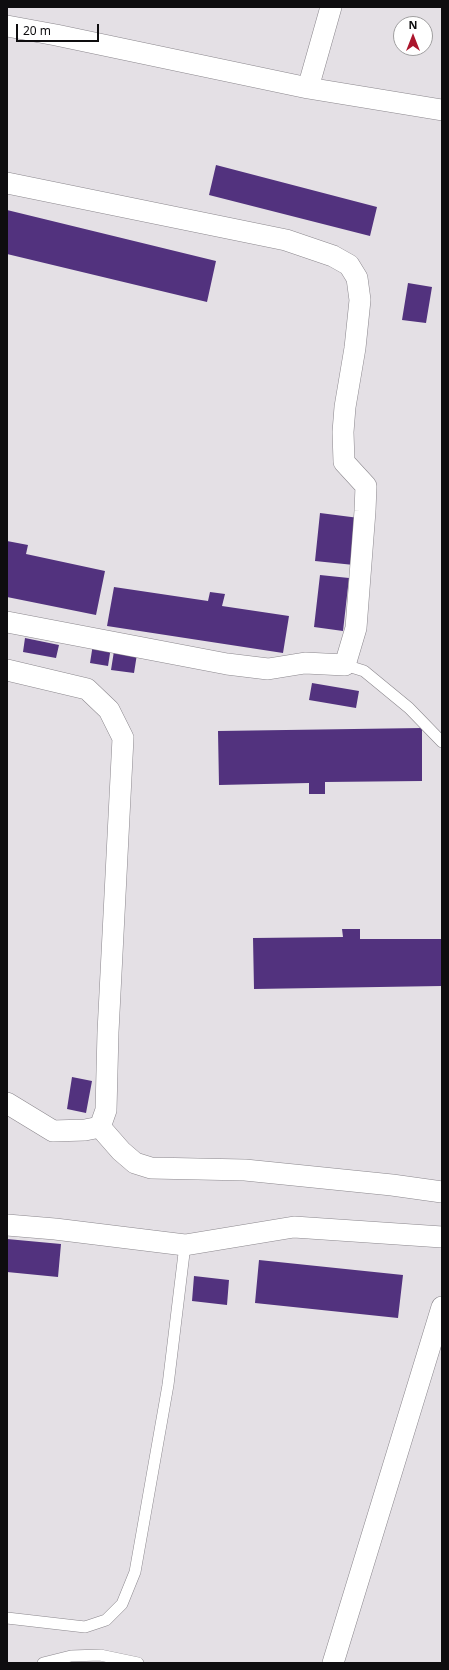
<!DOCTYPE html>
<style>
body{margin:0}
#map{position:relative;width:449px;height:1670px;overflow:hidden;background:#e4e0e5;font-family:"Noto Sans",sans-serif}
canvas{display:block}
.frame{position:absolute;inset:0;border:8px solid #0e0d0f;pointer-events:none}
.north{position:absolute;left:393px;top:16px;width:40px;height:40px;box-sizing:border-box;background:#fff;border:1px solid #9f9e9f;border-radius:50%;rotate:0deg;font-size:11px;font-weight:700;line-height:16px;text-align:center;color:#0e0d0f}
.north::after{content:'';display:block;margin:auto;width:14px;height:18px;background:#ab162d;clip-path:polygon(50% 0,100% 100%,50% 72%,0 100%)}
.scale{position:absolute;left:16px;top:24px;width:83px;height:18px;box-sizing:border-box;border:2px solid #0e0d0f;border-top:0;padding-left:5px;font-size:12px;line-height:14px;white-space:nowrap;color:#0e0d0f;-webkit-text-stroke:3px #fff;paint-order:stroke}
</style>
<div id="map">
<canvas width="449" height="1670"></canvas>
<div class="frame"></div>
<div class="north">N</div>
<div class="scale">20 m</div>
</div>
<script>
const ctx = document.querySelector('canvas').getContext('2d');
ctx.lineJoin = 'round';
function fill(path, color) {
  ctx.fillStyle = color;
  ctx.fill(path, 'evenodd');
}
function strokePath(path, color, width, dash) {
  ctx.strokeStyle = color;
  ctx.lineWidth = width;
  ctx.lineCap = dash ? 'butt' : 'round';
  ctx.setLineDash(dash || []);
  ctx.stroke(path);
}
fill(new Path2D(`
 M216 165 377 207 370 236 209 195Z
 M7 210 216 261 207 302 7 254Z
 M408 283 432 287 426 323 402 320Z
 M320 513 359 518 354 565 315 561Z
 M7 541 28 545 26 554 105 571 96 615 7 597Z
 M320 575 349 578 343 631 314 627Z
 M114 587 208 601 210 592 225 594 222 606 289 616 283 653 107 626Z
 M25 638 59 645 56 658 23 652Z
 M93 644 111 647 108 666 90 663Z
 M114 651 137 654 134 673 111 670Z
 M312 683 359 691 356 708 309 700Z
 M422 728V781L325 782V794H309V783L219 785 218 731Z
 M342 929H360V939H442V986L254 989 253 938 343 937Z
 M72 1077 92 1081 86 1113 67 1109Z
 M7 1239 61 1244 58 1277 7 1272Z
 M259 1260 403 1275 398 1318 255 1303Z
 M194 1276 229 1280 227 1305 192 1301Z`), '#52327e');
const lane = new Path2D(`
 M345 665 364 671 409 708 442 742
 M7 1618 85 1627 106 1620 122 1604 135 1572 168 1385 185 1245
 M43 1663 71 1656 100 1655 138 1663`);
const street = new Path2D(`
 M7 26 56 35 308 88 442 110
 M308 88 331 7
 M7 183 286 240 333 256 349 265 357 278 360 300 355 348 345 407 343 432 344 462 366 486 365 511 356 628 345 665 305 663 268 669 227 664 7 622
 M7 670 87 689 109 710 123 738 108 1032 106 1110 100 1127 85 1130 53 1131 7 1103
 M100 1127 121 1151 135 1163 151 1168 245 1170 392 1185 442 1192
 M7 1225 55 1229 185 1245 294 1227 442 1237
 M333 1663 442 1307`);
strokePath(lane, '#8b878d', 12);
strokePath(street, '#8b878d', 22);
strokePath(lane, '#fff', 11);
strokePath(street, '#fff', 21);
</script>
